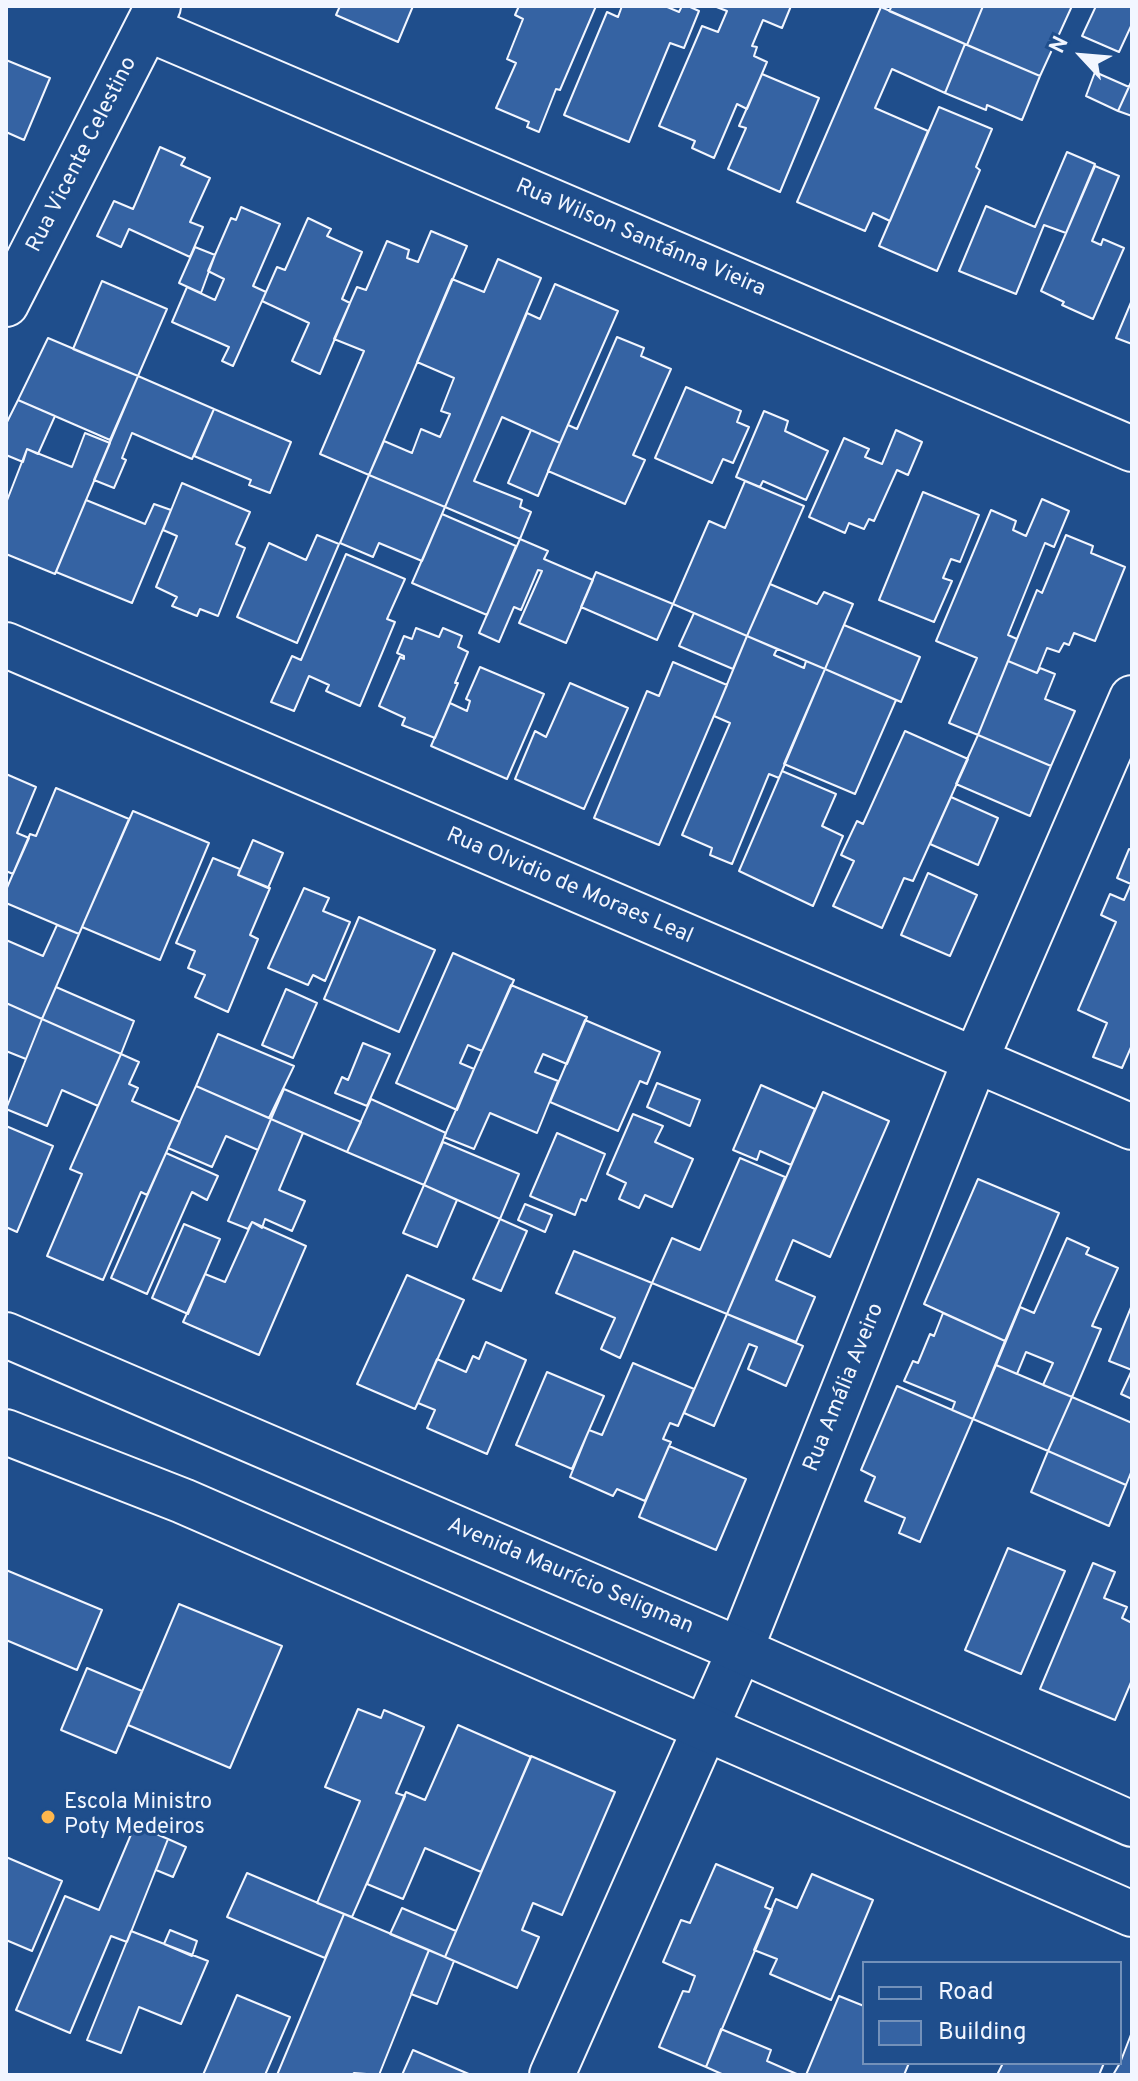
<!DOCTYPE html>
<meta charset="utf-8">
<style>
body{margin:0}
#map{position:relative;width:1138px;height:2081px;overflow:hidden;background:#1f4e8c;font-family:Overpass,sans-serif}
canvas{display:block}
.frame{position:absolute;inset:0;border:8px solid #f2f6ff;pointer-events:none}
.legend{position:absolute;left:862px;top:1961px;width:260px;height:104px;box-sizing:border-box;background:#1f4e8c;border:2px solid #7391ba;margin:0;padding:10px 14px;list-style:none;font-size:24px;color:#f2f6ff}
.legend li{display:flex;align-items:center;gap:16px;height:40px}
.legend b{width:40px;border:2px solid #7391ba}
.north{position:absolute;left:1042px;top:16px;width:80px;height:80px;-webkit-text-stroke:6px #1f4e8c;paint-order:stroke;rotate:296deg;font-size:22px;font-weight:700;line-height:32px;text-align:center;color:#f2f6ff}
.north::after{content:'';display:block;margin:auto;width:28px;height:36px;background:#f2f6ff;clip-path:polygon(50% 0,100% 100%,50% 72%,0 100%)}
</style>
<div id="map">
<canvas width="1138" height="2081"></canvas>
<div class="frame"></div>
<ul class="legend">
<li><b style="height:10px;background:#1f4e8c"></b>Road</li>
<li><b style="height:22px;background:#3563a3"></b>Building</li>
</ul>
<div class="north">N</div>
</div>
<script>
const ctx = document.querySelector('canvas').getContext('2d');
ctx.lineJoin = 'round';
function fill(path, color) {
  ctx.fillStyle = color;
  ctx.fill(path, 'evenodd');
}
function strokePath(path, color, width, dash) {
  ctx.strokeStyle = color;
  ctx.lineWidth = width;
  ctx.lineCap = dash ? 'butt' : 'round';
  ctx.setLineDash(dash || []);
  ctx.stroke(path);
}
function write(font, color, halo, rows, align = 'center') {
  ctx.font = font + ' Overpass,sans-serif';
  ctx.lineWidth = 6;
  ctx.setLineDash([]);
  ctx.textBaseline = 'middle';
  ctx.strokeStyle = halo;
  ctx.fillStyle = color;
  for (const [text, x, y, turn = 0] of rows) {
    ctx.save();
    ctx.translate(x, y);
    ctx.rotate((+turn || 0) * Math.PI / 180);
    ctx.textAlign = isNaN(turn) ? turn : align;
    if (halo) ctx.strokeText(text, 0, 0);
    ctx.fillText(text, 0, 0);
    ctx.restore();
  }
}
const building = new Path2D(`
 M340 6H413L398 42 336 15Z
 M519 6H596L560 90 556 89 539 132 527 127 529 122 496 108 516 63 507 59 523 19 515 15Z
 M622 6H665L679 12 682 6H688L699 11 684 48 670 43 629 142 564 115 607 12 618 17Z
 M714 6H791L782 28 763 20 752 46 757 47 754 56 767 62 747 109 737 104 714 158 692 148 695 141 659 126 702 26 718 32 727 11Z
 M892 6H983L967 45 889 11Z
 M983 6H1072L1040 76 967 45Z
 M1096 6H1132V24L1119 52 1082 36Z
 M881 7 965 44 945 93 892 69 875 108 928 131 890 221 873 213 865 231 797 202Z
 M965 44 1040 76 1022 120 987 105 986 110 945 93Z
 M6 60 50 78 24 140 6 132Z
 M1095 72 1129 87 1118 111 1086 96Z
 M762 74 819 98 780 192 728 169 746 128 739 126Z
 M1132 80V116L1118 111Z
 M939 107 992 129 976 167 980 170 937 271 879 246Z
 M160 147 185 158 181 165 210 178 190 222 203 227 190 257 129 229 121 247 97 236 114 201 133 209Z
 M1067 152 1095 164 1066 233 1044 225 1016 294 959 271 986 206 1035 227Z
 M1095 166 1119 176 1092 241 1101 245 1103 239 1124 248 1093 319 1062 305 1064 302 1041 291Z
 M241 207 280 224 253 286 266 292 233 366 222 361 229 347 172 322 187 287 215 300 224 279 208 271 231 218 236 220Z
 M308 218 331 229 327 236 362 252 342 299 350 303 320 374 292 361 309 323 262 301 277 267 285 270Z
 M431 231 467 246 369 475 320 454 364 351 334 339 357 287 366 290 387 241 409 250 407 258 418 262Z
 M195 247 215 255 201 293 179 283Z
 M498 259 541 278 445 507 369 475 384 441 412 453 421 429 440 437 450 414 441 411 454 378 417 362 452 279 484 292Z
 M102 281 167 309 138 376 73 349Z
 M555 284 618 311 560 443 502 417 474 481 522 500 520 507 531 512 520 539 445 507 527 313 540 319Z
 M1132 300V344L1116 338Z
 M617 337 644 348 641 356 671 369 633 455 645 460 625 504 548 471 568 425 577 429Z
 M48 338 138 376 110 440 18 400Z
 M138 376 214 409 192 459 132 433 122 458 126 460 114 488 94 480Z
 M686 387 741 411 737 422 749 427 733 463 723 459 712 483 655 458Z
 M18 400 55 416 38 454 27 449 23 462 6 455V424Z
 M214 409 291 442 270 493 249 485 251 480 194 456Z
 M764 411 788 421 785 431 828 451 806 500 763 481 760 487 736 477Z
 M531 430 560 443 538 496 508 483Z
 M896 430 922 442 908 475 897 470 874 521 869 519 864 529 849 523 845 533 809 517 844 438 869 449 865 457 882 464Z
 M85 433 110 443 55 574 6 554V503L27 449 72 467Z
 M369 475 445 507 422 561 379 543 373 557 340 543Z
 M745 481 804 506 747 636 673 604 709 521 725 528Z
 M182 483 250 512 236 544 245 548 218 616 200 609 197 616 172 606 177 597 156 587 177 536 163 530Z
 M923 492 979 515 960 562 951 559 943 578 952 581 934 622 879 600Z
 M1042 499 1069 511 1054 547 1045 543 1008 635 1017 639 978 735 949 723 977 658 936 641 991 510 1016 521 1013 530 1026 536Z
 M86 500 145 524 154 504 171 510 132 603 56 572Z
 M442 514 516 546 487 615 412 583Z
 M317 535 339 544 297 643 237 617 269 543 306 560Z
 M1066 535 1093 546 1091 553 1125 567 1095 641 1074 633 1069 645 1064 643 1059 652 1047 648 1037 673 1008 661 1037 590 1042 593Z
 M520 539 548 551 544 559 593 580 566 643 519 623 542 571 538 570 521 610 514 607 499 642 479 633Z
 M346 554 405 579 387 619 395 622 360 706 326 691 329 685 309 676 294 711 271 702 292 656 301 660Z
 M596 572 673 604 657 640 581 607Z
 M770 584 817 604 824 592 853 604 825 669 747 636Z
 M694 613 747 636 733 669 679 646Z
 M844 625 920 657 901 702 825 669Z
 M416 628 439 637 443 628 462 636 458 647 468 652 455 683H458L435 738 402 725 405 718 379 706 400 657 404 659V656L397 653 404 636 412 639Z
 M747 636 777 649 774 655 804 668 806 661 825 669 782 771 779 778 769 774 732 864 710 855 712 848 682 835 730 723 714 716Z
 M1008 661 1037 673 1040 668 1055 674 1045 699 1075 711 1051 766 978 735Z
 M673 662 727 685 659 845 594 818 647 691 659 696Z
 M480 667 544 694 507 779 431 746 450 703 467 711 470 701 466 699Z
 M825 669 896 700 855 794 784 764Z
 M570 683 628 708 584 809 515 779 535 731 546 737Z
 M905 731 968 759 913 881 904 878 882 928 833 906 854 861 841 855 857 821 863 824Z
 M978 735 1051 766 1030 816 956 784Z
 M782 771 836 794 822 826 843 836 813 906 739 871Z
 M6 774 36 787 17 833 29 838 13 874 6 871Z
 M56 788 129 819 79 934 6 903V890L30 834 36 836Z
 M951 797 998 818 978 865 930 844Z
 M133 811 209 843 160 960 82 927Z
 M253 840 283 853 268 888 238 875Z
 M1129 849 1132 850V1045L1122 1068 1093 1057 1107 1023 1078 1010 1116 922 1101 915 1110 894 1124 900 1131 884 1117 878Z
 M213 858 240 869 238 875 270 888 250 935 258 939 228 1012 195 997 205 975 188 968 195 951 176 943Z
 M928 873 977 895 950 956 901 935Z
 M304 888 329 898 323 911 350 922 325 981 313 975 308 985 268 968Z
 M359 917 435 950 399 1032 324 999Z
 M57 925 79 934 42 1019 6 1003V940L43 956Z
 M453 953 514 980 482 1051 468 1045 460 1063 474 1069 457 1110 396 1083Z
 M511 985 587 1017 567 1064 543 1054 535 1072 558 1081 537 1133 490 1113 474 1149 444 1137Z
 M56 987 134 1021 121 1054 42 1019Z
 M286 989 317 1003 293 1058 262 1045Z
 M6 1003 42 1019 26 1059 6 1051Z
 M42 1019 121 1054 98 1106 62 1090 47 1126 6 1109Z
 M585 1020 660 1052 647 1084 640 1081 618 1131 550 1102Z
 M218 1034 294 1066 269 1118 196 1086Z
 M363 1043 390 1054 367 1106 335 1093 342 1077 348 1080Z
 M121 1054 139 1062 129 1084 138 1088 132 1101 180 1122 147 1195 141 1192 103 1280 47 1256 82 1174 70 1169Z
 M657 1083 700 1100 690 1126 647 1107Z
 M761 1085 815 1109 791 1165 760 1151 757 1160 733 1150Z
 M196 1086 271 1119 258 1150 226 1136 212 1167 168 1148Z
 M284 1089 361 1122 347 1152 271 1119Z
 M823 1092 889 1121 830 1257 793 1240 776 1280 815 1297 796 1342 727 1314Z
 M371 1099 446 1133 424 1185 347 1152Z
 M633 1114 663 1126 655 1142 693 1159 672 1207 645 1195 639 1208 619 1199 626 1183 607 1174Z
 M271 1119 303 1133 279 1190 305 1201 292 1231 265 1219 262 1228 252 1222 248 1229 228 1221Z
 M6 1126 53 1146 17 1232 6 1227Z
 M557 1133 605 1154 586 1201 581 1199 575 1215 530 1196Z
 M443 1142 519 1174 500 1219 424 1185Z
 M166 1153 218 1176 207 1200 192 1192 147 1294 111 1278Z
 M740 1158 785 1177 727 1314 652 1283 672 1238 700 1250Z
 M978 1179 1059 1213 1005 1341 924 1304Z
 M424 1185 457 1200 437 1247 403 1233Z
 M525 1204 552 1215 545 1232 518 1220Z
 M500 1219 527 1231 501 1291 473 1279Z
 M252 1222 306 1246 259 1355 183 1322 205 1274 225 1282Z
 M184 1224 220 1239 188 1314 152 1298Z
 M1067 1238 1089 1248 1086 1254 1118 1268 1092 1326 1101 1329 1072 1397 1043 1385 1053 1363 1026 1352 1017 1374 996 1365 1020 1307 1034 1313Z
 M574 1251 652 1283 620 1358 601 1349 615 1318 556 1293Z
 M407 1275 464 1300 415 1409 357 1384Z
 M1132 1305V1370L1109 1361Z
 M943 1313 1005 1341 973 1419 952 1410 955 1402 904 1381 913 1361 918 1363 930 1334 934 1336Z
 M727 1314 803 1346 786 1386 748 1369 757 1347 749 1344 714 1426 684 1413Z
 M486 1342 526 1360 487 1454 427 1428 435 1410 418 1403 437 1359 466 1372 473 1356 479 1359Z
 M633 1363 694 1389 678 1426 670 1423 663 1439 671 1442 645 1501 617 1489 613 1496 570 1477 589 1430 602 1435Z
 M996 1365 1072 1397 1048 1451 973 1419Z
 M1132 1370V1399L1121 1394Z
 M547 1372 604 1396 572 1469 516 1445Z
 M897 1386 973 1419 920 1542 899 1533 905 1518 865 1501 875 1477 861 1470Z
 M1072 1397 1132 1423V1470L1126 1485 1048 1451Z
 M669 1446 746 1479 716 1550 639 1517Z
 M1048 1451 1126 1485 1109 1526 1031 1492Z
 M1008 1548 1065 1571 1021 1674 965 1650Z
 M1093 1563 1115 1572 1104 1598 1127 1607 1122 1618 1132 1623V1680L1115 1720 1040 1689Z
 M6 1570 102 1610 77 1670 6 1640Z
 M179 1604 282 1646 230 1768 128 1725Z
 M87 1668 142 1691 116 1753 61 1730Z
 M358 1709 381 1718 384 1710 424 1727 396 1793 405 1796 352 1917 317 1903 360 1801 325 1787Z
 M458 1725 531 1757 481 1872 425 1848 403 1899 367 1884 406 1792 425 1800Z
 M531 1756 615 1792 562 1915 533 1903 522 1930 539 1937 517 1988 445 1957Z
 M135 1825 168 1839 127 1942 111 1936 70 2033 16 2010 65 1896 99 1910Z
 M168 1839 186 1847 173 1877 156 1870Z
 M6 1857 62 1881 32 1951 6 1940Z
 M716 1864 773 1888 765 1907 772 1910 706 2067 659 2047 683 1991 689 1992 695 1976 663 1962 681 1920 690 1923Z
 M247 1873 344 1914 325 1958 227 1917Z
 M812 1874 873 1900 831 2000 770 1974 777 1959 754 1950 776 1899 797 1908Z
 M402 1908 456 1931 445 1957 390 1934Z
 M344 1914 429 1950 379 2075 354 2073 352 2075H277Z
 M170 1930 197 1941 192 1956 164 1944Z
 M131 1931 208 1961 181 2024 139 2007 121 2053 87 2040Z
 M429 1950 454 1961 437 2004 411 1994Z
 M237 1995 290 2017 265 2075H203Z
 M839 1996 864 2006V2063H909L904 2075H806Z
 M721 2029 771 2050 767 2061 799 2075H724L706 2067Z
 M1132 2032V2075H1113L1120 2063Z
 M413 2050 471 2075H402Z
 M1003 2063H1104L1099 2075H997Z`);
fill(building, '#3563a3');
strokePath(building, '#f2f6ff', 2);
const minor = new Path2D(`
 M148 29 1132 449
 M6 304 158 6
 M6 645 1132 1127
 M552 2075 740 1650 975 1061 1132 698`);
const major = new Path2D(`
 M6 1335 740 1650 1132 1824
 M6 1432 183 1501 1132 1914`);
strokePath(minor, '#f2f6ff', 48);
strokePath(major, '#f2f6ff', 48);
strokePath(minor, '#1f4e8c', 44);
strokePath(major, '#1f4e8c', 44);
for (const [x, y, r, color] of [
 [48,1817,8,"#ffb74d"]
]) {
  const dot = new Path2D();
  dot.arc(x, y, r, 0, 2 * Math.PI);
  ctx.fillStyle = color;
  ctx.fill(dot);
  strokePath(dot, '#1f4e8c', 3);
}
write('22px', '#f2f6ff', '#1f4e8c', [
 ["Rua Vicente Celestino",83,155,-63],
 ["Rua Wilson Santánna Vieira",640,239,23],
 ["Rua Olvidio de Moraes Leal",569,887,23],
 ["Rua Amália Aveiro",845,1388,-68],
 ["Avenida Maurício Seligman",570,1577,23]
]);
write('22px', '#f2f6ff', '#1f4e8c', [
 ["Escola Ministro",64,1804],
 ["Poty Medeiros",64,1829]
], 'left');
</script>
